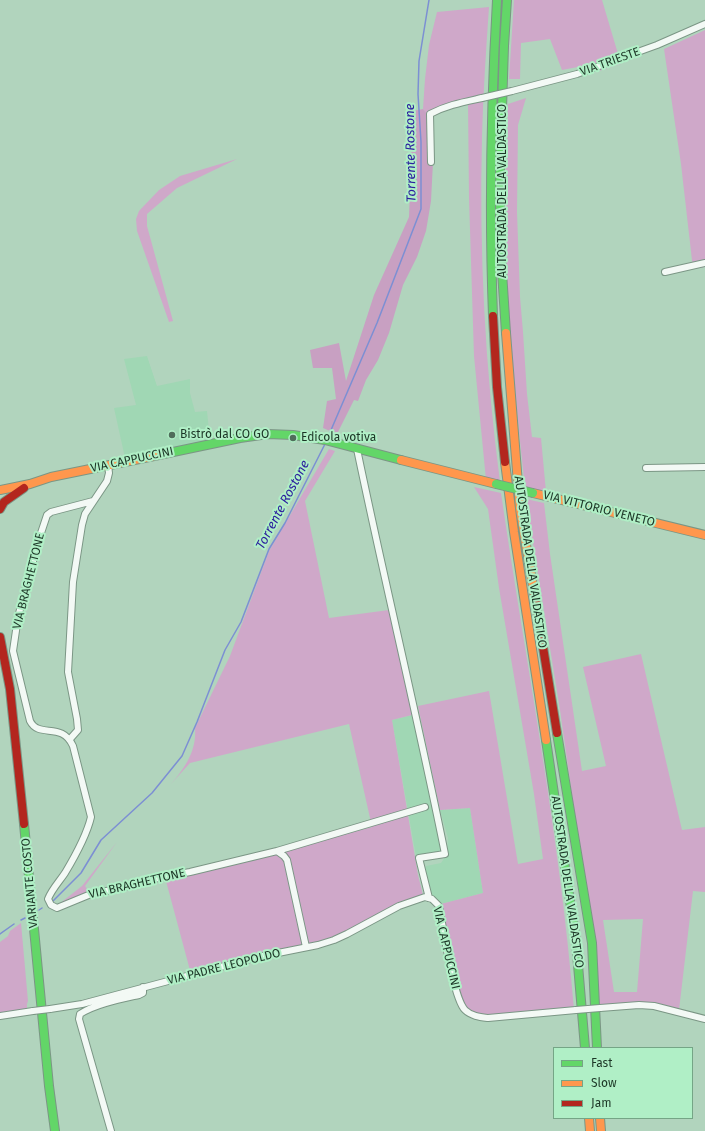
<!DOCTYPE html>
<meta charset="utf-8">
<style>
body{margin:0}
#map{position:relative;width:705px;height:1131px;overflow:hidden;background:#b1d4bd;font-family:"Fira Sans",sans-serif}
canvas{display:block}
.legend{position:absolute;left:553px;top:1047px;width:140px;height:72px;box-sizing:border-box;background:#b0efc6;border:1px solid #75a586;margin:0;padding:5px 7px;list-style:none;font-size:12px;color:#1c3626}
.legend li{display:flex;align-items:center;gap:8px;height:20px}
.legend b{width:20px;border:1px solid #75a586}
</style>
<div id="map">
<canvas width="705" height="1131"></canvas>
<ul class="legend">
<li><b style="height:5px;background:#63d668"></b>Fast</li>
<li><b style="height:5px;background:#ff974d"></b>Slow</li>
<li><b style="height:5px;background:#b3261e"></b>Jam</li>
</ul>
</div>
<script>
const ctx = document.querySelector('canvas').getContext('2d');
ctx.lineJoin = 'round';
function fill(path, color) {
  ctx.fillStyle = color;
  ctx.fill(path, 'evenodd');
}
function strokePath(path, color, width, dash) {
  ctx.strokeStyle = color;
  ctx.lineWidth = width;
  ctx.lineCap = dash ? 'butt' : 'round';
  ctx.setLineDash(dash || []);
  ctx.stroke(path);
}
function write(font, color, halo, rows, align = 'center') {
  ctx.font = font + ' "Fira Sans",sans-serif';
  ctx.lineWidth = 4;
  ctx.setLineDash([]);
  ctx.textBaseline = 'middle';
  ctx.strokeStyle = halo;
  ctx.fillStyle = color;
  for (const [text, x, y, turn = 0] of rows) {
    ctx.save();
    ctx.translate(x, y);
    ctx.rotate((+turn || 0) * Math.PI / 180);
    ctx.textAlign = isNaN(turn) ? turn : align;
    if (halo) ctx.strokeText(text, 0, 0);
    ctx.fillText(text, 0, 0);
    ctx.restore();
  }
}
fill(new Path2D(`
 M147 356 157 386 190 379V393L195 412 207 411 210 440 125 458 114 408 136 405 124 359Z
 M412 715 441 847 438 855 424 859 418 863V868L392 720Z
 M470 808 483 893 441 904 438 899 430 894 425 868 426 866 441 863 447 854 448 838 440 810Z`), '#a0d7b4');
fill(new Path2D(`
 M514 0H602L621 64 586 75 583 66 562 70 550 39 521 43 520 79H509Z
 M489 7C486 51 483 94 482 137 479 253 485 368 500 482L486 480 474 356 469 198 468 102 448 108 429 119 423 109 425 79 429 45 437 12Z
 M705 30V267L693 269 681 164 664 49Z
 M526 98 518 125 517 212 520 297 523 332 527 394 532 437 541 438 546 492 525 488C518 425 512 361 508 298 504 233 506 168 508 104Z
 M237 159 177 188 147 214V226L173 321 169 322 137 231 136 219 139 211 159 190 180 176Z
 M329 449 335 451 305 501 329 618 389 610 400 648 412 715 392 720 418 875 423 895 335 937 320 942 191 974 166 881 372 827 349 724 190 763 171 784C185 768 197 750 195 728L230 656 269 551Z
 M474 487 501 493C526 665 560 836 574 1010L482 1016 468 1010 460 997 441 904 483 893 470 808 440 810 418 706 489 691 518 864 543 859 534 794 499 588 488 509Z
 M526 499 544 503 550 554 582 771 606 766 583 667 641 654 682 830 705 827V892L693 891 679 1010 665 1006 598 1007 576 822 560 710ZM643 919 637 992H614L603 920Z
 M117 842 85 886 88 890 98 895 54 908 82 886Z
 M21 923 28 1001 27 1004V1009L0 1013V942L8 936 10 931Z`), '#cfa8c9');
fill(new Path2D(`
 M423 109 429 117 433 162 431 201 426 231 417 257 403 285 389 333 378 360 366 380 358 401 354 400 337 434 323 428 327 401 336 399 332 368H313L310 350 339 343 346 381 374 295 409 217 413 111Z`), '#c8a0c2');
strokePath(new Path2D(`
 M328 437 377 323 421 209V142L418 94 419 61 429 0
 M53 901 81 873 101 840 152 793 182 756 197 722 225 650 241 622 269 549 285 523 326 442
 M39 910 42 908
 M21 920 25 918
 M0 934 14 924`), '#7c8fd3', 1.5);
const street = new Path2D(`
 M512 91 577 74 657 45 705 24
 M431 162 430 114C447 105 464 102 482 98
 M665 272 705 263
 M357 449C385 584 418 719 445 854L419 858 429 898
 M646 468 705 467
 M93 501 51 512 47 515 39 539 18 617 13 651 30 721C39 739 62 721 73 746L91 817C87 834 74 858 65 873 59 882 52 889 48 899L51 905 57 908 91 894 122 888 143 881 190 872 277 851 284 856 287 860 306 947
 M70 739 78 730 77 719 68 672 73 582 82 525 85 514 107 481 109 473 108 465
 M277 851 425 807
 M600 1008 639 1005 654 1006 705 1019
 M50 1009 82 1004 258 957 318 945 334 940 347 934 399 906 425 897 432 899 439 906C443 926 453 998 465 1010 471 1016 480 1017 488 1018L576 1010
 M0 1016 33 1011
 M111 1131 79 1019 80 1014C95 1004 121 999 139 995L143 993V987`);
const fast = new Path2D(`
 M493 316C489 211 491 105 497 0
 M506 333 500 241V172L504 46 507 0
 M154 456 240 438 268 434 293 435 325 440 401 460
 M557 733 592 943 597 1048
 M546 740 576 941 585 1048
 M24 824 49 1086 55 1131`);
const slow = new Path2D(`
 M506 333 520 509 534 592
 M401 460 496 484
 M505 462 514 532 546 740
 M0 490 30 484 51 477 154 456
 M533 493 705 535
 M589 1118 590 1131
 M600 1118 601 1131`);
const jam = new Path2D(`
 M493 316 497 387 505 462
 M0 509 4 502 24 488
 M534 592 557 733
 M0 637 10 689 24 824`);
strokePath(street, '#7b9685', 8);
strokePath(fast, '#7b9685', 10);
strokePath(slow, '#7b9685', 10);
strokePath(jam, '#7b9685', 10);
strokePath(street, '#f3f9f5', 6);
strokePath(fast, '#63d668', 8);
strokePath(slow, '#ff974d', 8);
strokePath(jam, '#b3261e', 8);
const streetBridge = new Path2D(`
 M482 98 512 91
 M576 1010 600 1008
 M33 1011 50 1009`);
const fastBridge = new Path2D(`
 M496 484 533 493`);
strokePath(streetBridge, '#7b9685', 8, []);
strokePath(fastBridge, '#7b9685', 10, []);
strokePath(streetBridge, '#f3f9f5', 6);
strokePath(fastBridge, '#63d668', 8);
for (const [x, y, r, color] of [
 [172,435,4,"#506d5b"],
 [293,438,4,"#506d5b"]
]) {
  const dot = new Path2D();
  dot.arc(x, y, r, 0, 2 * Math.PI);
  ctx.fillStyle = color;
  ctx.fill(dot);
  strokePath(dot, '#b0efc6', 1.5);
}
write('12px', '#1c3626', '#b0efc6', [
 ["VIA TRIESTE",610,62,-20],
 ["AUTOSTRADA DELLA VALDASTICO",503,191,-90],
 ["VIA CAPPUCCINI",132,460,-12],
 ["VIA VITTORIO VENETO",599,509,14],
 ["AUTOSTRADA DELLA VALDASTICO",530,562,82],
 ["VIA BRAGHETTONE",29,581,-76],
 ["AUTOSTRADA DELLA VALDASTICO",567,882,82],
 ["VARIANTE COSTO",30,883,-95],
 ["VIA BRAGHETTONE",137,884,-13],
 ["VIA CAPPUCCINI",446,948,77],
 ["VIA PADRE LEOPOLDO",224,967,-14]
]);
write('12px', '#1c3626', '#b0efc6', [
 ["Bistrò dal CO GO",180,435],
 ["Edicola votiva",301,438]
], 'left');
write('italic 13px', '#2c209e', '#b0efc6', [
 ["Torrente Rostone",411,153,-91],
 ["Torrente Rostone",283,505,-62]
]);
</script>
